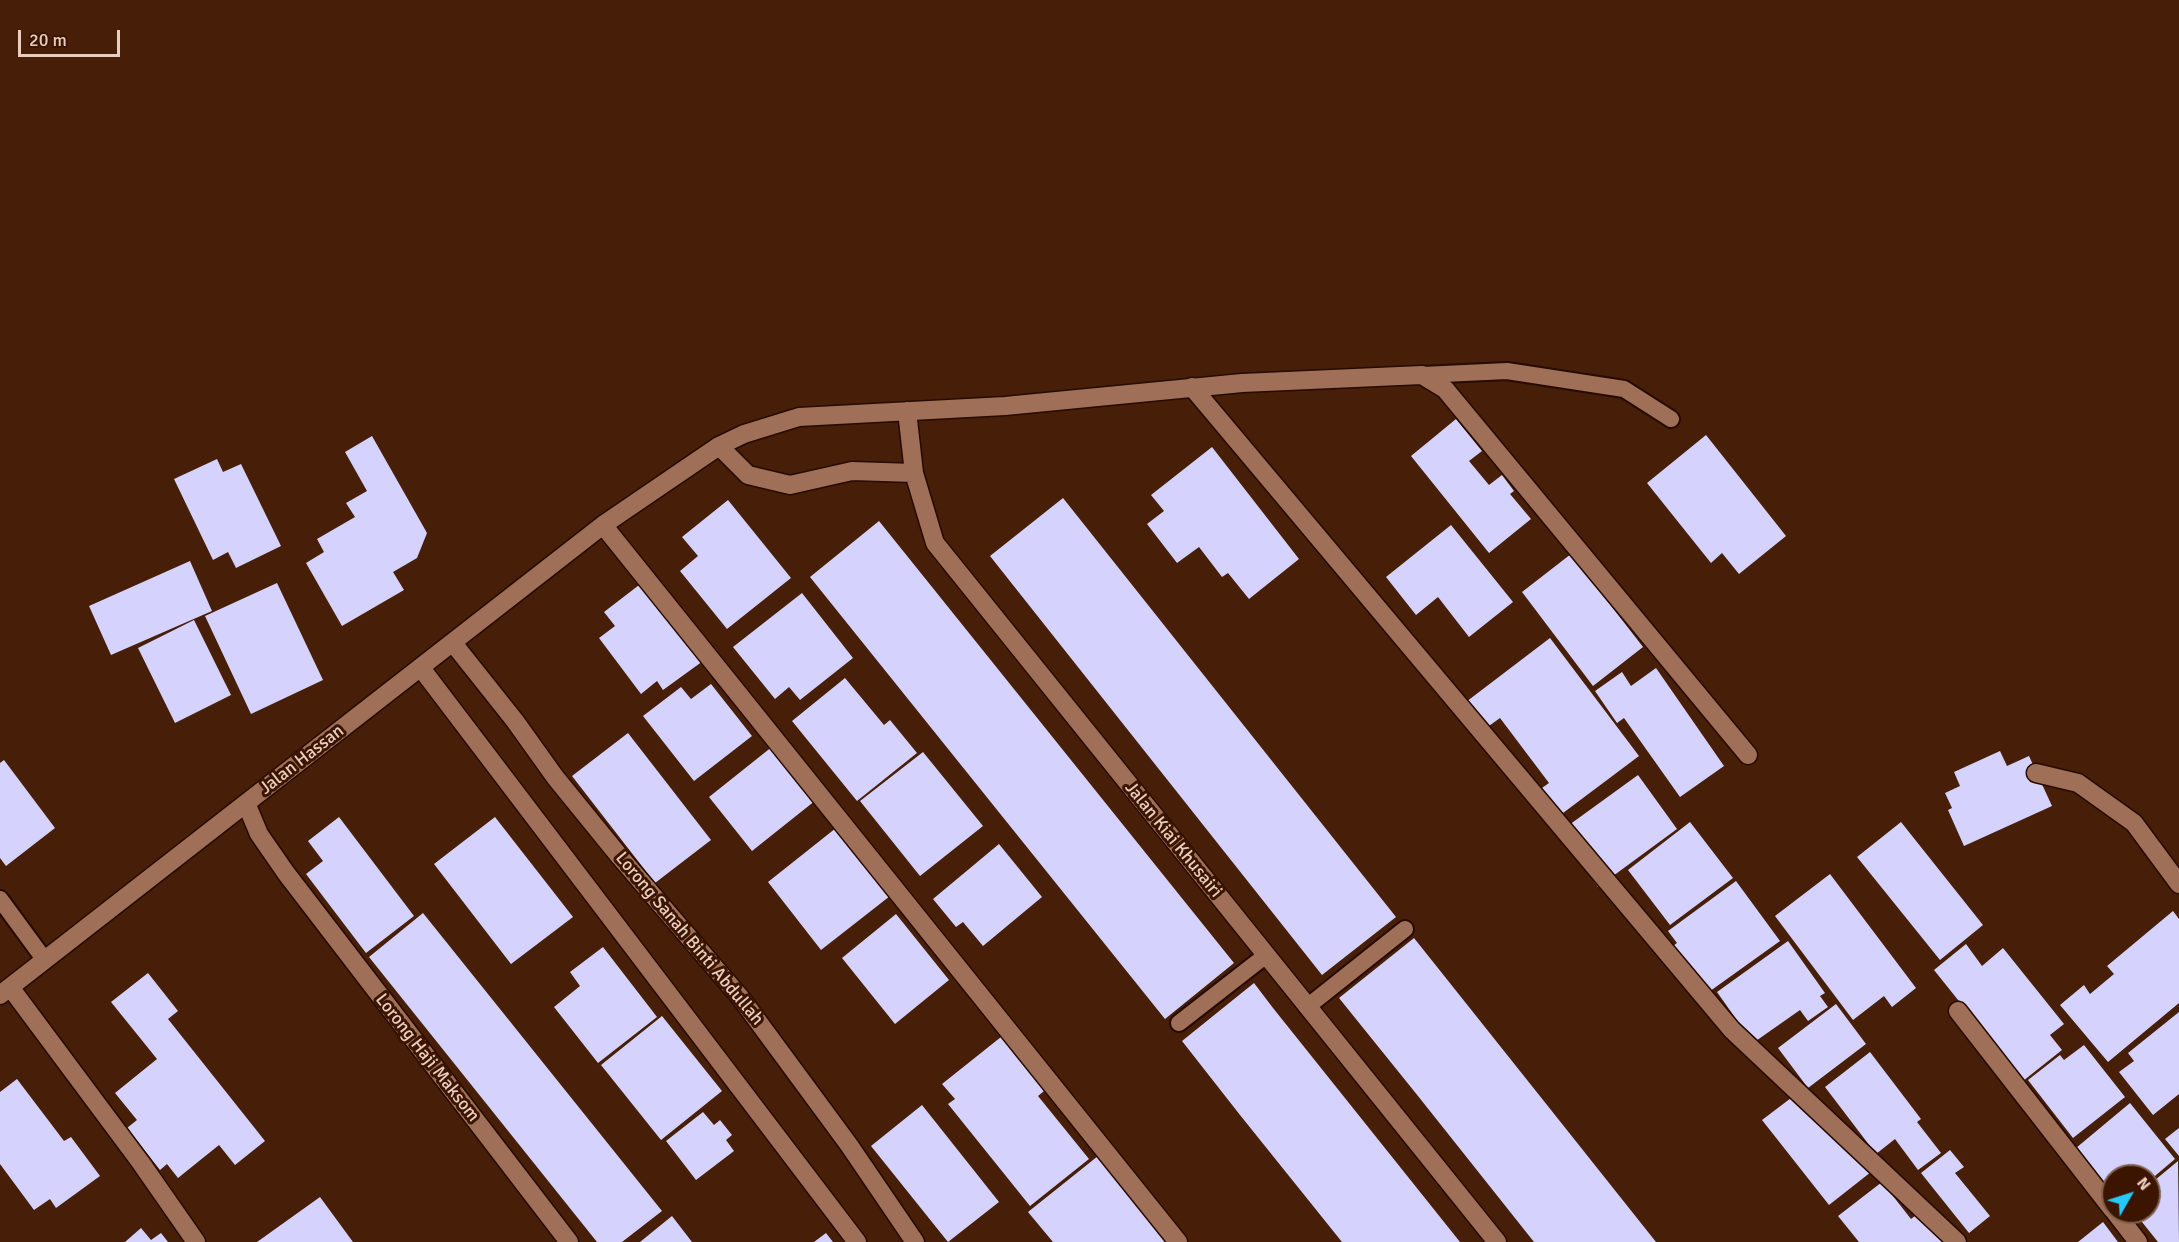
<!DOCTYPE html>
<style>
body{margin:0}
#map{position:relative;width:2179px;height:1242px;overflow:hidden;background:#471f08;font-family:Signika,sans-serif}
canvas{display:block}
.north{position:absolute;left:2101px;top:1164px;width:60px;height:60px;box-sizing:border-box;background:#3c1500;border:2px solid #815f4d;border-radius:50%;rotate:51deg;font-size:16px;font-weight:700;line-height:24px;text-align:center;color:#e8cdc0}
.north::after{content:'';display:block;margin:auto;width:21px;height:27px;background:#26c9fe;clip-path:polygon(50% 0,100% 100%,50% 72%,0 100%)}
.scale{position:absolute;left:18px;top:30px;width:102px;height:27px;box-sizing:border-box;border:3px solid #e8cdc0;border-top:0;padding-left:8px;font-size:18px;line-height:21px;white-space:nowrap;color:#e8cdc0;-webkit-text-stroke:4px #3c1500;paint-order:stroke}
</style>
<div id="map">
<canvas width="2179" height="1242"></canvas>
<div class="north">N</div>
<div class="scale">20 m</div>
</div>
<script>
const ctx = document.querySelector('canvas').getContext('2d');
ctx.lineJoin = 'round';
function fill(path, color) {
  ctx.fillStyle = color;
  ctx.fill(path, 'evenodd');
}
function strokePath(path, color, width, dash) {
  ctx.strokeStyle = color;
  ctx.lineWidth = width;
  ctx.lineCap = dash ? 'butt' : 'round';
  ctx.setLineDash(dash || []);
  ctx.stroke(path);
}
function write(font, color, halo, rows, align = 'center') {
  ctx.font = font + ' Signika,sans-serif';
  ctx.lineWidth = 6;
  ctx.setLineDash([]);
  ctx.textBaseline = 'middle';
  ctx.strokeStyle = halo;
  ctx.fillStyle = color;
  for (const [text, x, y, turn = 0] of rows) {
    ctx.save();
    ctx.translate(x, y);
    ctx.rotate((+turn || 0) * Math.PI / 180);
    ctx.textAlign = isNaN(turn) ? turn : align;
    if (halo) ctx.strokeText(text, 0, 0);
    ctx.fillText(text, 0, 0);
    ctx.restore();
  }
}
fill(new Path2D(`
 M1456 419 1482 451 1469 461 1489 485 1502 475 1514 491 1510 494 1531 519 1489 553 1411 456Z
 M1706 435 1786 536 1739 574 1722 553 1711 563 1647 483Z
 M372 436 427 533 417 558 393 572 404 590 342 626 306 563 324 552 317 539 355 517 346 503 367 491 345 452Z
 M1212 447 1299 559 1249 599 1228 573 1222 577 1199 547 1177 563 1147 524 1164 511 1151 495Z
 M217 459 223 472 241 464 281 546 236 568 228 552 213 560 174 479Z
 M1063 498 1396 917 1322 975 990 556Z
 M728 500 791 578 727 629 680 571 698 556 682 537Z
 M879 521 1234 963 1165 1019 810 577Z
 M1451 525 1513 602 1469 637 1438 597 1416 615 1386 577Z
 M1571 554 1643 647 1593 686 1522 592Z
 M190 561 212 611 111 655 89 606Z
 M643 582 703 661 663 690 657 681 641 694 599 638 615 626 604 612Z
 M277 583 323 680 251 714 205 616Z
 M802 593 853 658 800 700 789 687 775 699 733 647Z
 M194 620 231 695 175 723 138 648Z
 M1550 638 1639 756 1551 822 1532 795 1549 783 1500 718 1482 731 1462 705Z
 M1656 668 1724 766 1680 797 1624 718 1617 723 1595 691 1622 672 1631 686Z
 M845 678 884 725 890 720 917 753 857 801 792 721Z
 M711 684 752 736 694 781 643 716 681 687 691 699Z
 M628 733 711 840 655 883 572 776Z
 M773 746 816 800 752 851 709 797Z
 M2000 751 2007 766 2029 756 2052 806 1964 846 1948 810 1952 808 1945 793 1960 786 1954 772Z
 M923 752 983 826 920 876 860 801Z
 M4 760 55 828 6 866 0 858V763Z
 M1638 775 1677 829 1598 887 1558 833Z
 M339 817 414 916 366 953 306 874 323 861 308 841Z
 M495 817 573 917 511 964 434 864Z
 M1690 822 1733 878 1670 925 1628 870Z
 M1901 822 1983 925 1940 960 1857 857Z
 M836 828 890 896 821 950 768 882Z
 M999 844 1042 897 983 946 963 922 956 927 933 899Z
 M1830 874 1916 988 1892 1007 1884 996 1853 1020 1775 916Z
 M1736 881 1780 941 1699 999 1665 952 1677 943 1668 931Z
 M2173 911 2179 919V1003L2108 1062 2060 1005 2084 985 2090 994 2114 974 2107 966Z
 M423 913 662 1211 622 1242H597L369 957Z
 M896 914 949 980 895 1024 842 958Z
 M1414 938 1551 1110 1656 1242H1534L1418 1096 1339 998Z
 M1788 941 1825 993 1820 996 1828 1007 1808 1021 1800 1010 1753 1043 1717 992Z
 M1966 944 1982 966 2003 948 2064 1024 2050 1035 2062 1050 2023 1081 1934 970Z
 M603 947 657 1017 598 1063 554 1007 580 986 570 972Z
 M148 973 178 1011 168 1019 265 1141 235 1165 219 1145 178 1178 167 1164 160 1170 127 1128 137 1120 115 1093 157 1059 111 1002Z
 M1254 983 1273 1008 1460 1242H1342L1240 1115 1182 1041Z
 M1836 1004 1866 1044 1808 1088 1778 1048Z
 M2179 1012V1094L2153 1115 2119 1072 2134 1061 2128 1053Z
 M662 1016 722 1091 661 1140 601 1065Z
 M1006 1033 1049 1087 1038 1096 1089 1159 1030 1206 948 1104 955 1099 942 1084Z
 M2084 1045 2125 1097 2073 1138 2028 1080 2060 1055 2064 1060Z
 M1870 1052 1921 1119 1917 1122 1941 1153 1918 1170 1895 1139 1876 1154 1825 1087Z
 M17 1079 64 1141 71 1137 100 1176 56 1208 50 1199 34 1210 0 1164V1092Z
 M1795 1095 1871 1172 1829 1205 1762 1120Z
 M2130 1103 2175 1159 2149 1181V1176H2113V1193L2076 1148Z
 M922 1105 999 1202 948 1242 871 1146Z
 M703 1112 714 1125 720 1120 732 1135 726 1140 734 1151 696 1180 666 1141Z
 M2179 1128V1156L2165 1139Z
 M1950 1150 1964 1167 1955 1173 1990 1216 1969 1233 1921 1173Z
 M1103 1152 1176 1242H1053L1028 1212Z
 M2178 1161 2179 1242H2158L2134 1212H2149V1185Z
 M1882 1182 1911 1219 1920 1212 1943 1242H1859L1838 1216Z
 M320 1197 353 1242H257Z
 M672 1216 692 1242H640Z
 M2103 1222 2118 1242H2078Z
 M141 1228 151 1240 161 1233 168 1242H125Z
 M826 1233 833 1242H814Z`), '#d5d3fd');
const lane = new Path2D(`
 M1422 375 1507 371 1624 389 1671 419
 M0 899 44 959
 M1307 1007 1405 929
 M1179 1023 1265 956`);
const street = new Path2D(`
 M1192 387 1732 1030 1957 1242
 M907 411 914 473 935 543 1497 1242
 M719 446 748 475 790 485 852 471 914 473
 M603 525 1178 1242
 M453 643 515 721 555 777 620 857 740 997 849 1145 915 1242
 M421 668 857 1242
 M2036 773 2078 783 2134 823 2179 884
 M246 803 259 834 286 873 569 1242
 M10 987 141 1163 196 1242
 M0 995 603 525 719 446 744 434 799 417 1005 406 1242 383 1422 375 1445 389 1748 755
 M1958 1011 2113 1210
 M2115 1212 2138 1242`);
strokePath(lane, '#270a00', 20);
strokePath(street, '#270a00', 21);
strokePath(lane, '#9f6f58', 16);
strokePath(street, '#9f6f58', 18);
write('18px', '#e8cdc0', '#3c1500', [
 ["Jalan Hassan",302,760,-38],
 ["Jalan Kiai Khusairi",1173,840,51],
 ["Lorong Sanah Binti Abdullah",689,939,50],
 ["Lorong Haji Maksom",427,1058,52]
]);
</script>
